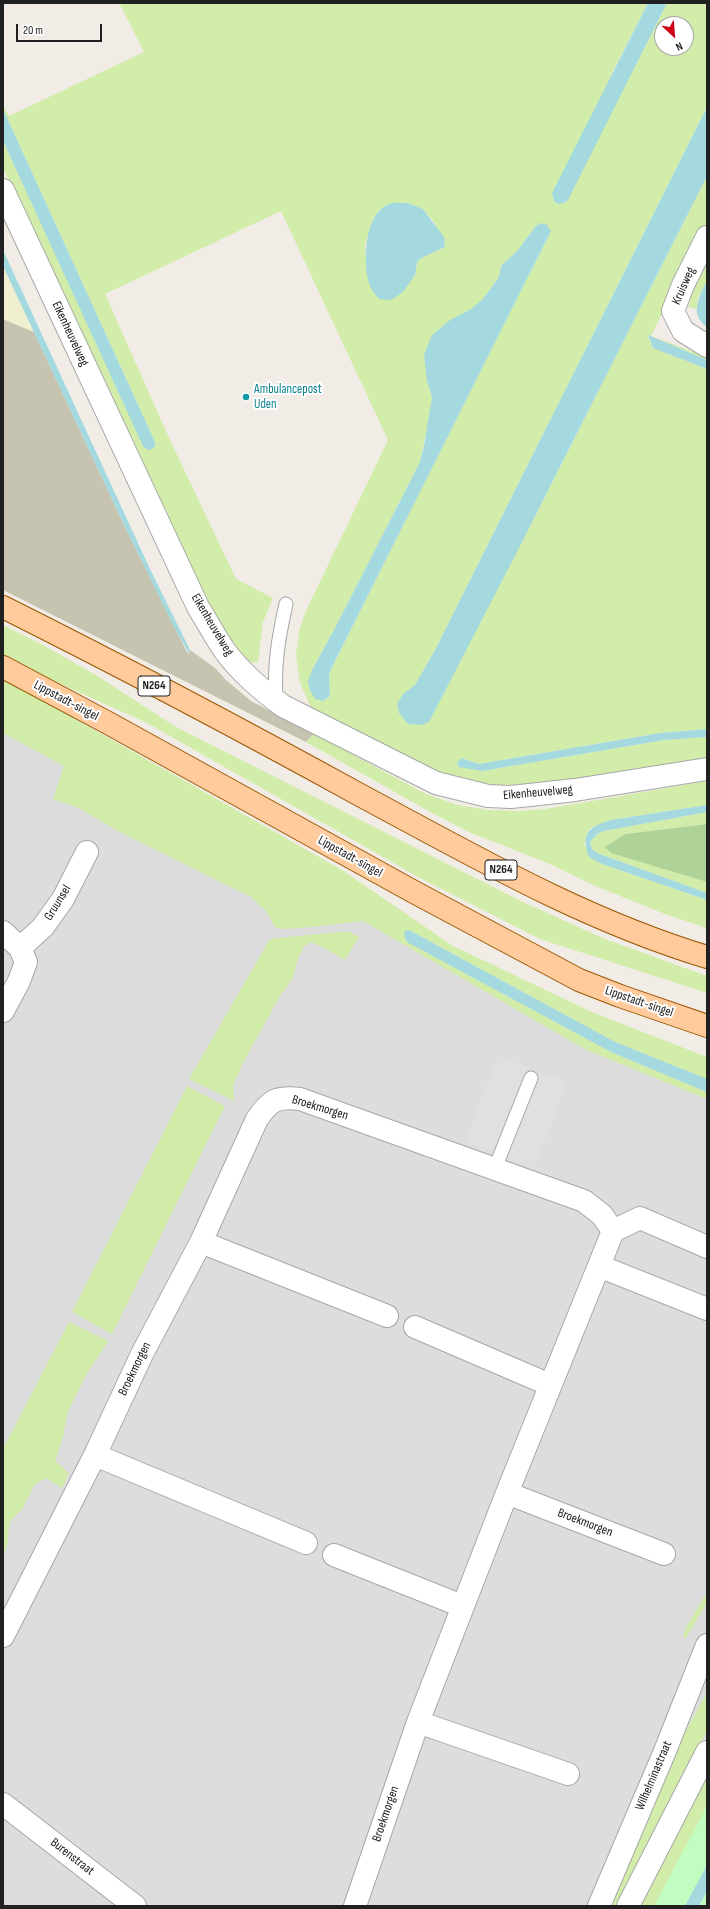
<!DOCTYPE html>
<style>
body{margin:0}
#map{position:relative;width:710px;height:1909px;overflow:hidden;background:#f1ece6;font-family:"Sofia Sans Condensed",sans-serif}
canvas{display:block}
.frame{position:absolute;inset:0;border:4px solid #202020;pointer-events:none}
.north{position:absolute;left:654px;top:16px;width:40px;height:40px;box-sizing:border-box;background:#fff;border:1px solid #a6a6a6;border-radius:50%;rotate:154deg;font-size:11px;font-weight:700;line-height:16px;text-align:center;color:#202020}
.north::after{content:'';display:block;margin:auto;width:14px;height:18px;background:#cf0016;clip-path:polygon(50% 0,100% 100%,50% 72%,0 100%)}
.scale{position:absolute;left:16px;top:24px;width:86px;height:18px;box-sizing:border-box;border:2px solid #202020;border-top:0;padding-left:5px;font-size:12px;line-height:14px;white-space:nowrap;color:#202020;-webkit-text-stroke:3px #fff;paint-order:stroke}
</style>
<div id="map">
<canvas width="710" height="1909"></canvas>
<div class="frame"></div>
<div class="north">N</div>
<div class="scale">20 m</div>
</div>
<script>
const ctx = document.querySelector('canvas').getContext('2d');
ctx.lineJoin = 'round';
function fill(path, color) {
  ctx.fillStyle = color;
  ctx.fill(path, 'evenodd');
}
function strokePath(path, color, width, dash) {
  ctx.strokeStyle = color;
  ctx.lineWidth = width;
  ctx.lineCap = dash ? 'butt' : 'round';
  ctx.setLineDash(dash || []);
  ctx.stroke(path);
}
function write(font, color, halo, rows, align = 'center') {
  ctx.font = font + ' "Sofia Sans Condensed",sans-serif';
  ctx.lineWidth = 4;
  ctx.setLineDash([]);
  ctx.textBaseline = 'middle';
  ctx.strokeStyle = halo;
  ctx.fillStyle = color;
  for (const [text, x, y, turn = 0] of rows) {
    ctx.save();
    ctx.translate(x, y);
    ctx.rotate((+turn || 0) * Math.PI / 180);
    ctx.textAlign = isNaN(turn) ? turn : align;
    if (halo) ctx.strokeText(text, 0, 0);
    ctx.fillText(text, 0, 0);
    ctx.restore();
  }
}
fill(new Path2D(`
 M3 687 519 996 707 1062V1906H3Z`), '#dedddd');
fill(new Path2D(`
 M3 319 34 332 125 527 187 652 190 653V650L215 668 226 680 251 701 314 734 306 742 3 590Z`), '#c6c4b0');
fill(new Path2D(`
 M3 266 34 332 3 319Z`), '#f0efd0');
fill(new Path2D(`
 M119 3H648L612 73 561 204 566 202 667 3H707V107L435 650 415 685 403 694 399 713 521 544 707 176V223L651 336 707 357V360L648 336 653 348 707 369V729L660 733 479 764 461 758 482 771 664 740 707 737V760L517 788 484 784 450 776 431 769 312 710 300 683 296 654 300 628 305 613 388 440 281 211 105 294 170 440 236 579 273 598 263 622 258 662 245 663 217 626 3 168V141L146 449 155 444V442L3 109V106L9 116 144 52ZM662 24H686V48H662ZM408 203 423 209 434 222 445 247 421 258 417 262 415 275 367 271 365 246 372 223 379 210 389 204ZM536 226 549 235 331 669 329 675 330 696 323 701 312 670 335 628 420 462 430 415 432 397 427 381 450 320 471 309 483 299 499 277 501 266 517 251Z
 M707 259V281L697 300V309L689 307 692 289Z
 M3 625 43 645 99 677 176 727 527 904 605 939 707 976V993L540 939 420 878 147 723 3 658Z
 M3 678 342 870 453 946 592 1012 707 1057V1079L615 1042 409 930 407 942 611 1052 707 1092V1099L589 1051 569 1040 363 921 301 928 280 929 275 927 266 911 251 897 118 831 79 808 53 799 64 766 3 733Z
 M314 734 426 794 458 805 488 810 519 811 546 809 707 781V805L611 820 589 829 584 845 602 864 707 900V928L665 914 593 885 550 864 471 833 432 813 306 742Z
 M707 812V824L625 834 673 871 707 882V893L597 853 592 849 590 842 597 834 604 831Z
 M337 932H350L359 937 345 960 326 949 311 942 304 946 297 961 293 978 280 996 244 1061 233 1085 234 1101 189 1079 270 939Z
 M187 1086 225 1106 112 1334 72 1312Z
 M69 1322 108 1341 85 1377 68 1411 63 1437 55 1461 69 1473 62 1488 46 1478 34 1485 23 1508 10 1521 7 1546 3 1557V1449Z
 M707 1592V1602L686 1638 683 1637 687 1626Z
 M707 1692V1731L618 1906H606L655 1788Z
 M707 1777V1865L685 1906H638Z`), '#d2eda9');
fill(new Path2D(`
 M707 824V882L611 853 605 847 625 834Z`), '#afd298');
fill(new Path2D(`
 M707 1806V1906H654Z`), '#c3fcc1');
fill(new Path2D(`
 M498 1056 567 1082 534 1168 465 1141Z`), '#e0e0e0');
fill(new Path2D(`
 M648 3H667L568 200 564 203 558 204 554 201 552 193Z
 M707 107V176L521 544 429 722 421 725 408 724 399 713 397 704 403 694 415 685 435 650Z
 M3 109 155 442V446L152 449 148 450 143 446 3 141Z
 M408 203 423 209 444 237 445 247 421 258 417 262 415 275 403 292 391 300 379 299C376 295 372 291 370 286 362 265 364 213 389 204 394 202 402 203 408 203Z
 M541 223 547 225 551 231 549 235 331 669 329 675 330 696 323 701 315 699 310 690 308 681 312 670 335 628 420 462 424 446 432 397 427 381 424 355 432 335 450 320 471 309 483 299 499 277 501 266 517 251 536 226Z
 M3 250 149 567 190 650 189 653 174 627 125 527 3 266Z
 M707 281V327C689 315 699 296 707 281Z
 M648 335 707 360V369L653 348Z
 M707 729V737L664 740 482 771 459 767 457 763 461 758 479 764 660 733Z
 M707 805V812L604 831 597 834 590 842 592 849 597 853 707 893V900L602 864 589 857C580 833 589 827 611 820Z
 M409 930 615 1042 707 1079V1092L611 1052 407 942 404 935 405 931Z
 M707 1865V1891L699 1906H685Z`), '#a4d9e0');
const service = new Path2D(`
 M276 701C274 664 278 640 286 604
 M495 1168 531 1078`);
const minor = new Path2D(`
 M3 190 198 607C207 621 215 637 225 651 241 673 262 690 283 706L436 783 488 796 511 797 575 790 707 769
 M707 237 683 285 673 311 683 331 707 346
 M3 932 20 948 26 962 19 981 3 1011
 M20 948 43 927 63 899 87 852
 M613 1231 640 1218 707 1247
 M201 1242 387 1316
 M599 1266 707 1309
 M415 1327 550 1385
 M95 1455 306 1543
 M507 1493 664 1554
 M334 1555 462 1606
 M3 1636 95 1455 142 1354 201 1242 257 1119C270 1100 277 1096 300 1099L584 1201 602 1215 613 1231 507 1493 418 1722 355 1906
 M418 1722 568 1774
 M3 1804 135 1906`);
const tertiary = new Path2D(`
 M599 1906 665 1751 707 1645
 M628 1906 707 1752`);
const primary = new Path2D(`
 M3 607C123 667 242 730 360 795 472 855 584 920 707 957
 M3 667 110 724 414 892 579 980 620 996 707 1026`);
strokePath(service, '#a7a7a7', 15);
strokePath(minor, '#a7a7a7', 24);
strokePath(tertiary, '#a7a7a7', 24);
strokePath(primary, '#9b5700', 24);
strokePath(service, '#fff', 13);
strokePath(minor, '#fff', 22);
strokePath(tertiary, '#fff', 22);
strokePath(primary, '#ffca9c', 22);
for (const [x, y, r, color] of [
 [246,397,4,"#0f9aa8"]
]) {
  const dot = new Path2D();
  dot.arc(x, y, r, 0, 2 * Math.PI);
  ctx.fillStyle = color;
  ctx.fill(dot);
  strokePath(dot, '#fff', 1.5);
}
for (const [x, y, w] of [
 [154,686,32],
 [501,870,32]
]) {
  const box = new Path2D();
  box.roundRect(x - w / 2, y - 10, w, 20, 3);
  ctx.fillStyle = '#fff';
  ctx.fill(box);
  strokePath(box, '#202020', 1);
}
write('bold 12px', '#202020', null, [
 ["N264",154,686],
 ["N264",501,870]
]);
write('13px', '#202020', '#fff', [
 ["Kruisweg",684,286,-66],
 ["Eikenheuvelweg",70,334,65],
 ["Eikenheuvelweg",212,625,59],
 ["Lippstadt-singel",66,701,28],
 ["Eikenheuvelweg",538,793,-5],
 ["Lippstadt-singel",350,857,29],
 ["Gruunsel",58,903,-58],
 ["Lippstadt-singel",639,1002,19],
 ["Broekmorgen",320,1108,17],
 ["Broekmorgen",135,1369,-64],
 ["Broekmorgen",585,1523,21],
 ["Wilhelminastraat",654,1776,-67],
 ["Broekmorgen",386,1814,-71],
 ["Burenstraat",72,1857,38]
]);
write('13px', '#0d838f', '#fff', [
 ["Ambulancepost",254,390],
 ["Uden",254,405]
], 'left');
</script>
